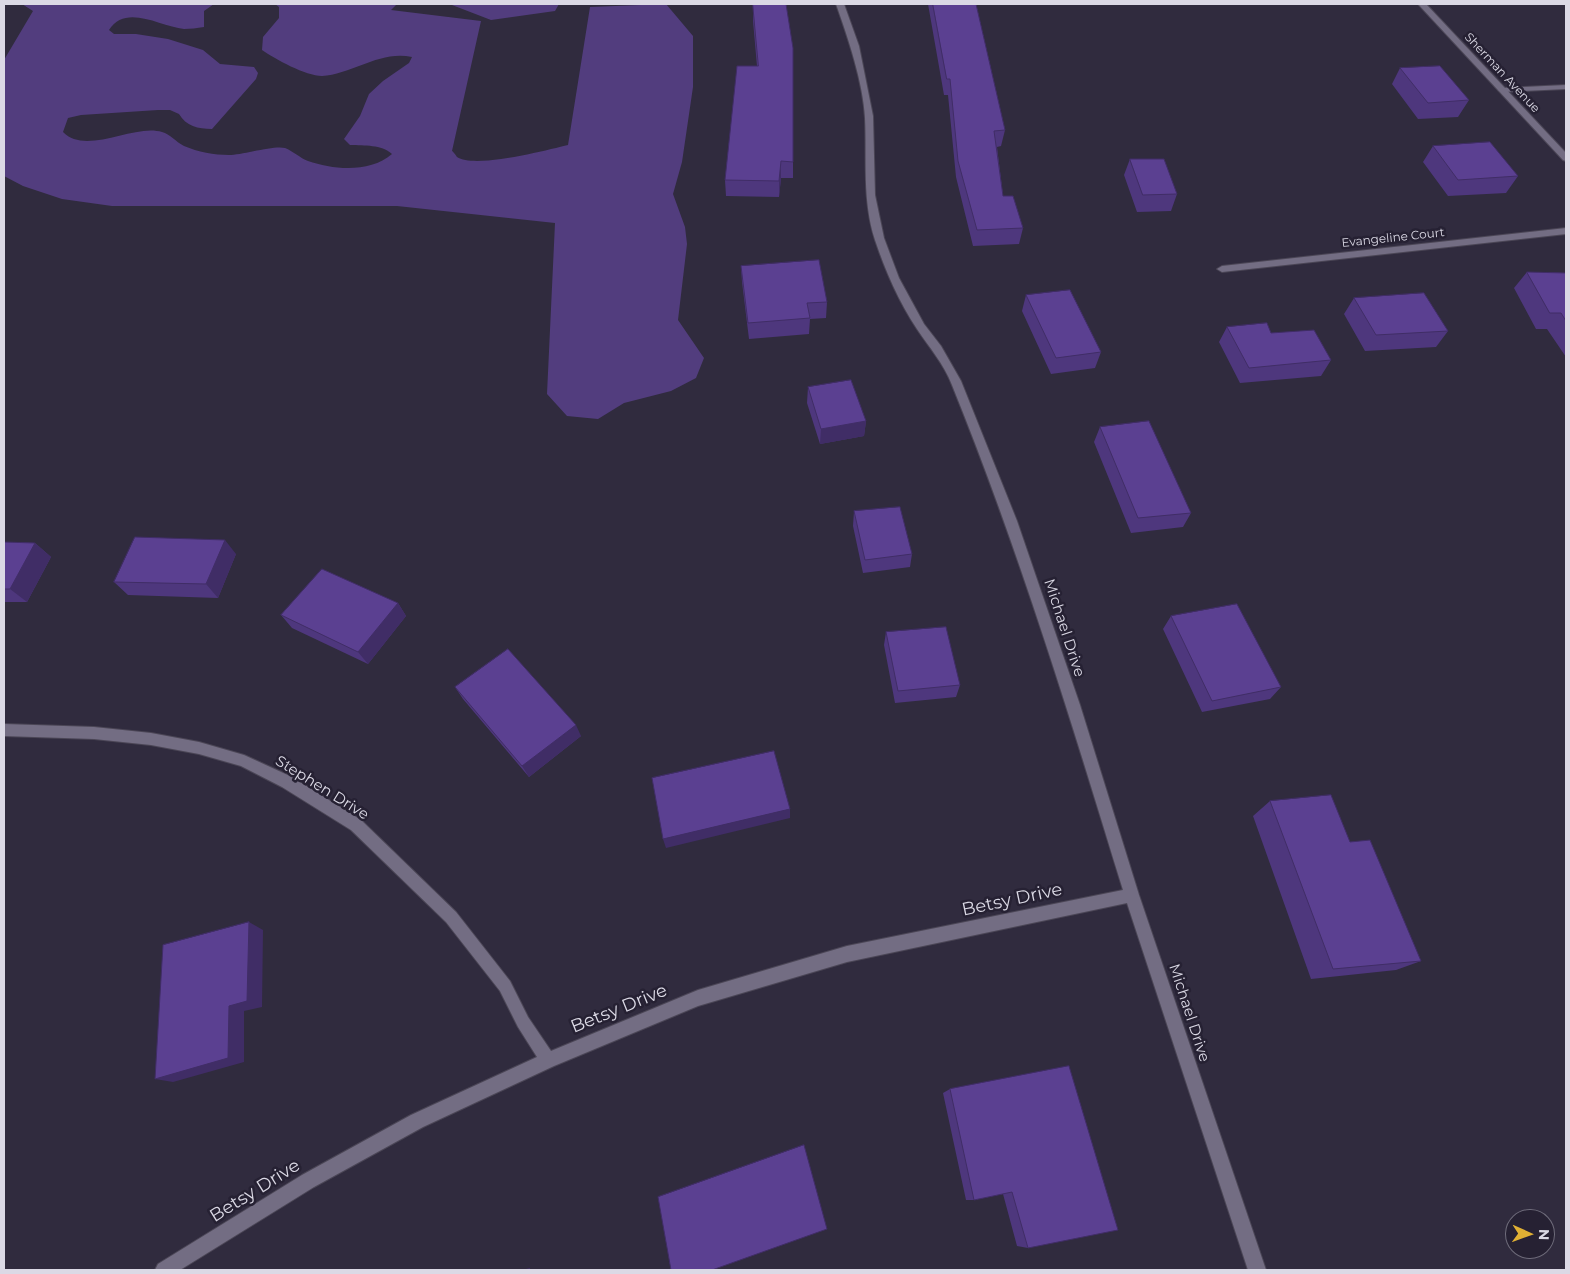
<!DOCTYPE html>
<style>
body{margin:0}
#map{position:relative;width:1570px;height:1274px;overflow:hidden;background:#302b3e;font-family:Montserrat,sans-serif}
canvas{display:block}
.frame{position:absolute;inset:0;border:5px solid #dbd9e5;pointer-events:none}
.north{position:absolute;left:1505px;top:1209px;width:50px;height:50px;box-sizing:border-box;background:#262133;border:1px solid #6e6b7a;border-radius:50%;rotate:92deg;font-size:14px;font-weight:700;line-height:20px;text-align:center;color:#dbd9e5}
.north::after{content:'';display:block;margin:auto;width:18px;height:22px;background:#e0b034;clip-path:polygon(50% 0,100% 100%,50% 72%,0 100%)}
</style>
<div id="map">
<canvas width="1570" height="1274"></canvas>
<div class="frame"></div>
<div class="north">N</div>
</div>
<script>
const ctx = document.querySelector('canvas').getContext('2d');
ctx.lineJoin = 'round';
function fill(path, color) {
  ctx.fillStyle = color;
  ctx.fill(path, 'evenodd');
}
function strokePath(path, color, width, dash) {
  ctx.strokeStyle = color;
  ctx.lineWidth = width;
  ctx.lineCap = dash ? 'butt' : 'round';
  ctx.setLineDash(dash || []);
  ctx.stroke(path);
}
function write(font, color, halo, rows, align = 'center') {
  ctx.font = font + ' Montserrat,sans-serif';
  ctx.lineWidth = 5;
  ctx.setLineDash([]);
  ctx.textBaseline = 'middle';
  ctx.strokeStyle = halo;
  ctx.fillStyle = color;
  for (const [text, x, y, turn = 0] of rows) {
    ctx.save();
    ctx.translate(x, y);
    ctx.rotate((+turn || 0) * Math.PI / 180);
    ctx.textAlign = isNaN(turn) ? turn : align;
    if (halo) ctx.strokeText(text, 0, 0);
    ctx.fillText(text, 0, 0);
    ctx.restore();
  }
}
fill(new Path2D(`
 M4 4H214L204 11V27C197 28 190 29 184 29 161 27 126 3 109 30L114 34H136L168 39 203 50 220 64 254 67 258 73 256 79 212 129C198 129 186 126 179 114L170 110H158L81 115 68 118 63 132C86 156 135 123 162 132 170 134 176 142 184 146 198 152 214 155 229 155 242 155 274 145 285 148 293 151 300 158 308 161 334 170 370 173 392 154 381 144 365 146 350 145L344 139 360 116 369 94 383 81 409 63 412 57C380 50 353 74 322 76 306 76 275 59 262 50L263 37 279 18V7L275 4H397L391 10 481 21 452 151C453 151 457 157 457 157 475 169 547 150 568 145L590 7 666 4 693 36V87L682 162 673 194 685 227 687 244 678 320 704 358 696 378 671 391 624 403 598 419 567 416 547 394 555 223 397 206H112L62 199 23 186 4 176V60L33 11 22 4Z
 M438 4H559L555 11 491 20 452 5Z`), '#523d7e');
const minor = new Path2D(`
 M836 4H844L859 46 873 116 875 195 884 238 899 278 924 324 941 346 961 381 1017 521 1080 705 1139 895 1266 1270H1248L1127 903 847 962 698 1006 554 1066 423 1127 314 1187 180 1270H155L158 1264 302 1175 411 1115 537 1057 518 1027 500 991 446 922 351 830 282 787 241 766 199 754 151 745 94 739 4 736V724L94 727 151 733 199 742 244 755 292 777 361 820 456 912 510 981 528 1017 551 1051 698 990 847 946 1123 890C1071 720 1019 550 952 385 944 364 929 347 917 329 899 302 885 270 875 240 862 200 867 159 865 118 863 82 848 38 836 4Z
 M1566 85V89L1502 92 1498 90 1502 88Z
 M1566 228V234L1222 272 1217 269 1222 266Z`);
const tertiary = new Path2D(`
 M1418 4H1426L1566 153V161L1563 160Z`);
strokePath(minor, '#4b4656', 2);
strokePath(tertiary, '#4b4656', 2);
fill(minor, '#736d83');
fill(tertiary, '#736d83');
fill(new Path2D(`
 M753 4 793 48V178H781L779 197 726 196 725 180 757 66 753 21Z
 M928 4H976L1005 130 1001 146 997 147 1003 196 1023 228 1019 244 973 246 956 177 948 95H944Z
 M1400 68 1469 100 1458 117 1418 119 1392 84Z
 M1433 146 1518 176 1506 193 1448 196 1423 162Z
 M1130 159 1177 194 1171 211 1137 212 1124 175Z
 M741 266 827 302 826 318 810 319 809 334 749 339 742 282Z
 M1527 272 1566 273V357L1547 329H1536L1514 288Z
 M1026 295 1101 352 1095 368 1051 374 1022 311Z
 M1354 298 1448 331 1436 347 1365 351 1344 314Z
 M1227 327 1271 333 1331 360 1321 376 1240 383 1219 342Z
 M808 387 866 421 864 436 820 444 807 403Z
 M1100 427 1191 513 1183 527 1131 533 1094 442Z
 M854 511 912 554 910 567 863 573 853 526Z
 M4 542 35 543 51 557 27 602H4Z
 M236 554 218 598 128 595 114 582Z
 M398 603 406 616 368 664 292 628 281 615Z
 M1171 616 1281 687 1270 699 1202 712 1163 629Z
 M886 632 960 685 956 697 895 703 884 645Z
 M455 687 581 736 529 777 463 699Z
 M1270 801 1350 842 1421 961 1396 970 1311 979 1253 816Z
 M1069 1066 1028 1248 1017 1246 1003 1194 974 1200H966L943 1093 950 1089Z`), '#4e377d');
fill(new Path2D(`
 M781 161V178L779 197V181Z
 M866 421 864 436 820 444 821 429Z
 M225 540 236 554 218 598 206 584Z
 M35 543 51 557 27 602 10 589Z
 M398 603 406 616 368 664 358 652Z
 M576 725 581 736 529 777 522 766Z
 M790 809V818L666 848 663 839Z
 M249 922 263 930 262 1007 244 1011V1062L173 1082 155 1079 229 1006Z
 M530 1268V1270H522Z`), '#402d66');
const building = new Path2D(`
 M753 4H786L793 48V162L781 161 779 181 725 180 737 66H758Z
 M933 4H976L1005 130 994 131 1003 196H1013L1023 228 977 230 958 161 950 79H947Z
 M1440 66 1469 100 1428 103 1400 68Z
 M1490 142 1518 176 1458 180 1433 146Z
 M1130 159H1164L1177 194 1143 195Z
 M819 260 827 302 807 303 810 318 748 323 741 266Z
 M1527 272 1566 273V321L1561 313H1550Z
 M1070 290 1101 352 1056 358 1026 295Z
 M1424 293 1448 331 1376 335 1354 298Z
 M1267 323 1271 333 1314 330 1331 360 1249 368 1227 327Z
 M851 380 866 421 821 429 808 387Z
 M1149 421 1191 513 1138 518 1100 427Z
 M900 507 912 554 865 560 854 511Z
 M135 537 225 540 206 584 114 582Z
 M4 542 35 543 10 589H4Z
 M322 569 398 603 358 652 281 615Z
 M1237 604 1281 687 1212 701 1171 616Z
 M946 627 960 685 898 691 886 632Z
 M508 649 576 725 522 766 455 687Z
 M774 751 790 809 663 839 652 778Z
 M1331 795 1350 842 1370 840 1421 961 1333 969 1270 801Z
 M249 922 247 1001 229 1006 228 1058 155 1079 163 945Z
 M1069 1066 1118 1230 1028 1248 1012 1192 974 1200 950 1089Z
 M804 1145 827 1229 712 1270H671L658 1197Z`);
fill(building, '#5b4091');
strokePath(building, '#402d66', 1);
write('12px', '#dbd9e5', '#262133', [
 ["Sherman Avenue",1502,73,47],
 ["Evangeline Court",1393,238,-6]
]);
write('15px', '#dbd9e5', '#262133', [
 ["Michael Drive",1064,628,72],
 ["Stephen Drive",322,788,32],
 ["Michael Drive",1189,1013,72]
]);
write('18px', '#dbd9e5', '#262133', [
 ["Betsy Drive",1012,900,-12],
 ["Betsy Drive",619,1009,-22],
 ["Betsy Drive",255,1191,-32]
]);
</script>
